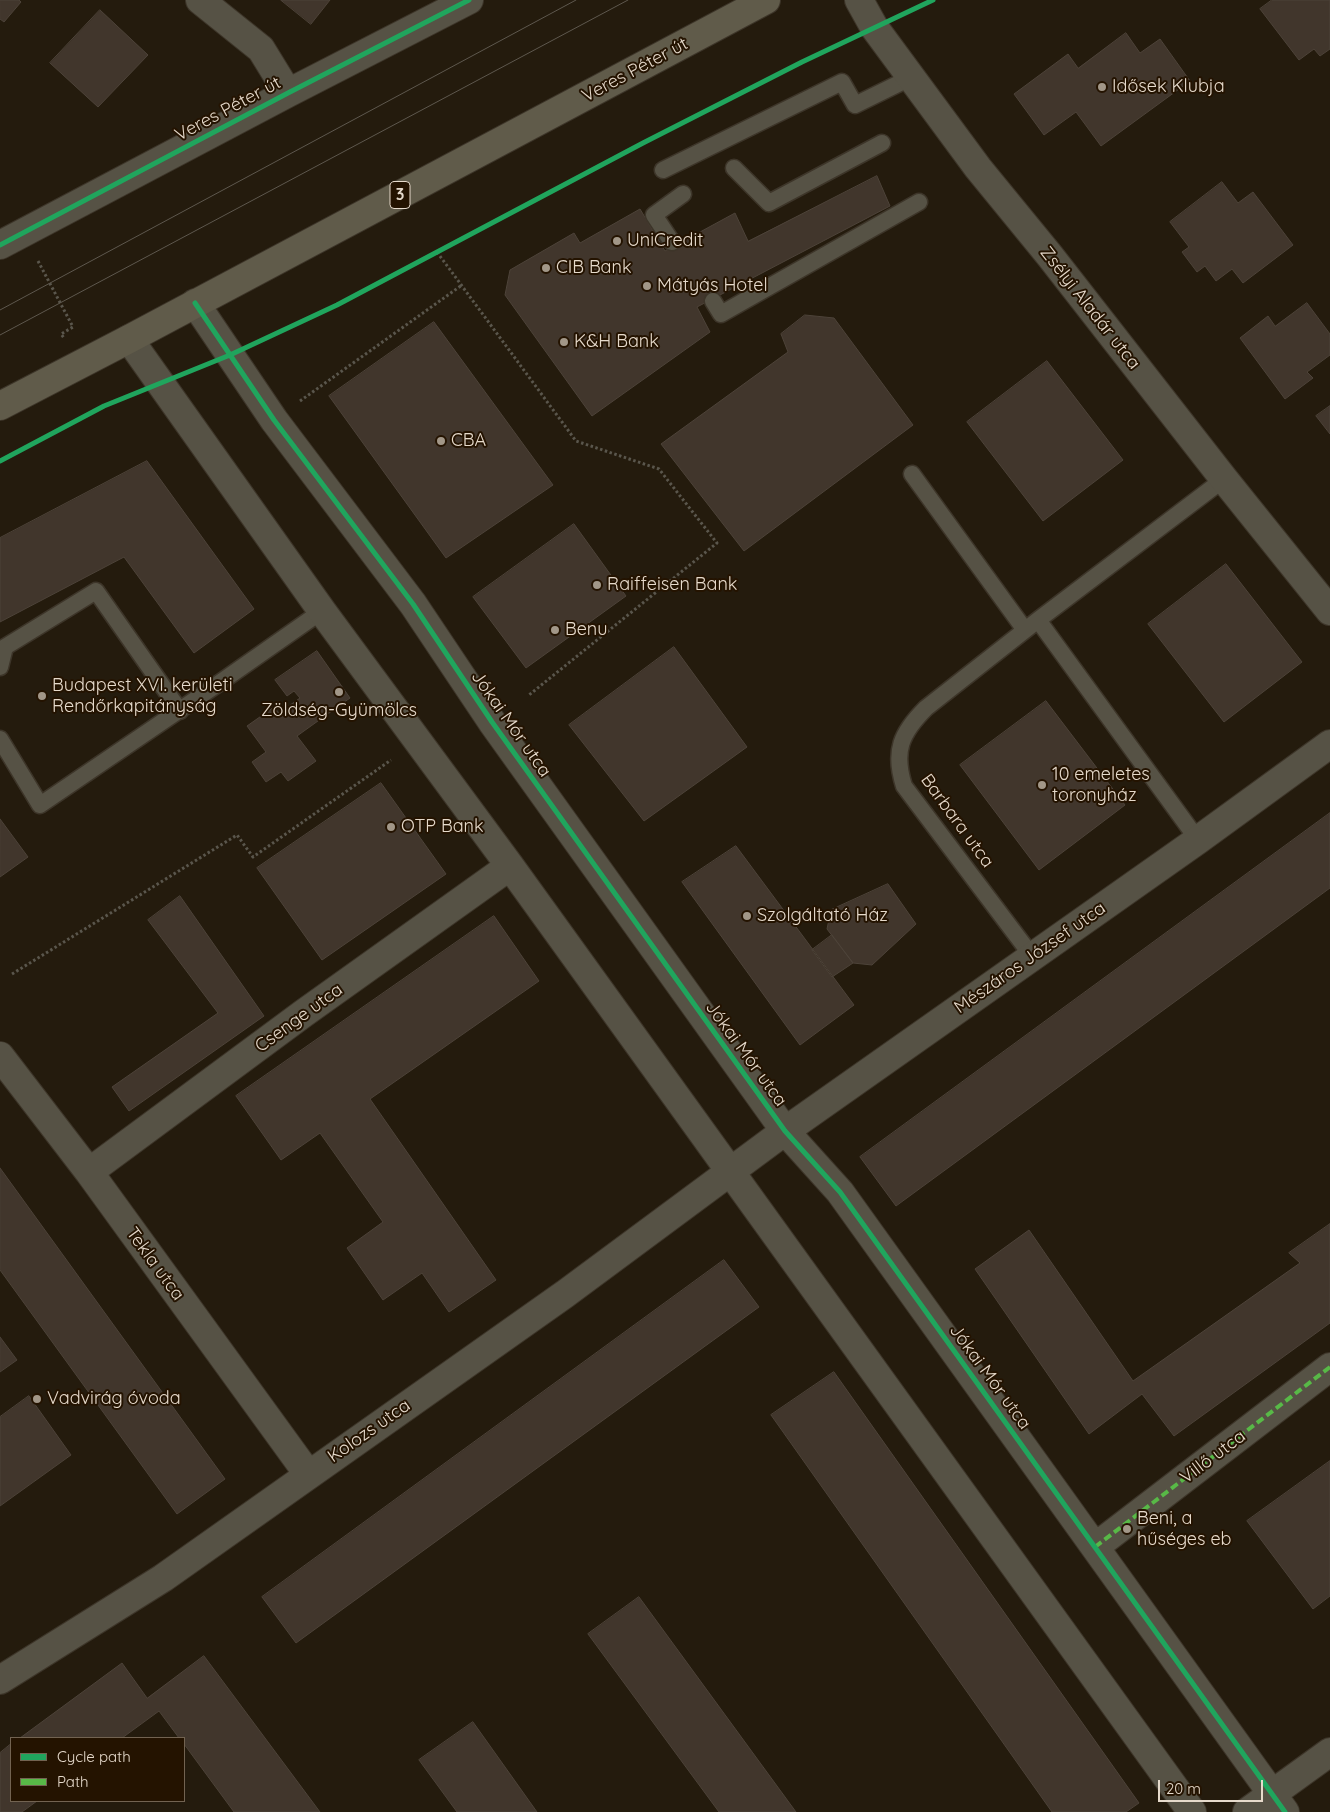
<!DOCTYPE html>
<meta charset="utf-8">
<style>
body{margin:0}
#map{position:relative;width:1330px;height:1812px;overflow:hidden;background:#241b0d;font-family:Quicksand,sans-serif}
canvas{display:block}
.legend{position:absolute;left:10px;top:1737px;width:175px;height:65px;box-sizing:border-box;background:#241300;border:1px solid #726351;margin:0;padding:6px 9px;list-style:none;font-size:15px;color:#e6dacb}
.legend li{display:flex;align-items:center;gap:10px;height:25px}
.legend b{width:25px;border:1px solid #726351}
.scale{position:absolute;left:1158px;top:1780px;width:105px;height:22px;box-sizing:border-box;border:2px solid #e6dacb;border-top:0;padding-left:6px;font-size:15px;line-height:18px;white-space:nowrap;color:#e6dacb;-webkit-text-stroke:4px #241300;paint-order:stroke}
</style>
<div id="map">
<canvas width="1330" height="1812"></canvas>
<ul class="legend">
<li><b style="height:6px;background:#20a55d"></b>Cycle path</li>
<li><b style="height:6px;background:#58b947"></b>Path</li>
</ul>
<div class="scale">20 m</div>
</div>
<script>
const ctx = document.querySelector('canvas').getContext('2d');
ctx.lineJoin = 'round';
function fill(path, color) {
  ctx.fillStyle = color;
  ctx.fill(path, 'evenodd');
}
function strokePath(path, color, width, dash) {
  ctx.strokeStyle = color;
  ctx.lineWidth = width;
  ctx.lineCap = dash ? 'butt' : 'round';
  ctx.setLineDash(dash || []);
  ctx.stroke(path);
}
function write(font, color, halo, rows, align = 'center') {
  ctx.font = font + ' Quicksand,sans-serif';
  ctx.lineWidth = 4;
  ctx.setLineDash([]);
  ctx.textBaseline = 'middle';
  ctx.strokeStyle = halo;
  ctx.fillStyle = color;
  for (const [text, x, y, turn = 0] of rows) {
    ctx.save();
    ctx.translate(x, y);
    ctx.rotate((+turn || 0) * Math.PI / 180);
    ctx.textAlign = isNaN(turn) ? turn : align;
    if (halo) ctx.strokeText(text, 0, 0);
    ctx.fillText(text, 0, 0);
    ctx.restore();
  }
}
const building = new Path2D(`
 M0 0H19L21 2 4 22 0 19Z
 M281 0H330L311 24Z
 M1272 0H1330V49L1320 56 1314 49 1299 60 1260 9Z
 M100 10 148 55 98 107 50 63Z
 M1126 33 1140 53 1160 39 1190 81 1101 146 1076 112 1044 135 1014 94 1068 54 1078 68Z
 M877 176 890 206 697 307 710 332 592 416 505 295 510 270 574 233 580 243 640 209 665 251 735 213 748 241Z
 M1222 182 1238 203 1253 192 1293 245 1243 283 1232 269 1216 281 1205 266 1197 272 1182 252 1189 247 1170 222Z
 M1307 303 1330 334V355L1307 372 1313 378 1285 399 1240 338 1268 316 1275 326Z
 M805 315 834 318 913 425 744 551 661 444 788 352 781 334Z
 M434 322 553 485 446 558 329 396Z
 M1047 361 1123 460 1043 521 967 422Z
 M1330 406V434L1316 416Z
 M147 461 254 609 194 653 124 557 0 622V538Z
 M574 524 626 596 526 668 473 597Z
 M1226 564 1302 662 1224 722 1148 624Z
 M674 647 747 747 644 821 569 725Z
 M317 651 350 698 297 736 316 761 288 781 281 772 266 782 252 762 266 752 247 726 274 707 279 713 300 698 294 691 287 696 275 680Z
 M1046 701 1125 805 1039 870 960 765Z
 M381 783 446 874 322 960 257 868Z
 M1330 813V888L896 1206 860 1157Z
 M0 819 28 857 0 877Z
 M736 846 854 1005 800 1045 682 882Z
 M888 884 916 924 872 965 853 963 827 929 831 910Z
 M180 896 264 1016 129 1111 112 1087 218 1013 148 920Z
 M494 916 539 981 370 1099 496 1280 449 1312 422 1273 383 1300 347 1248 383 1222 320 1133 281 1160 236 1096Z
 M832 935 853 963 832 977 812 950Z
 M0 1168 225 1479 177 1514 0 1270Z
 M1330 1224V1323L1174 1436 1142 1394 1089 1434 975 1269 1029 1230 1133 1381 1300 1263 1289 1253Z
 M724 1260 759 1307 296 1643 262 1597Z
 M0 1337 17 1360 0 1372Z
 M834 1372 1139 1803 1126 1812H1052L771 1415Z
 M29 1396 71 1455 0 1506V1417Z
 M1330 1461V1596L1313 1609 1247 1521Z
 M639 1597 796 1812H719L588 1634Z
 M204 1656 320 1812H234L184 1744V1738H179L159 1711 122 1738H20L122 1663 147 1698Z
 M473 1722 537 1812H457L419 1760Z
 M11 1744V1801H37L22 1812H0V1753Z`);
fill(building, '#41362c');
strokePath(building, '#4d4339', 1);
const lane = new Path2D(`
 M734 168 769 203 882 143
 M663 170 842 82 855 105 910 78
 M672 242 654 215 683 194
 M713 301 721 314 919 202
 M912 474 1025 630
 M1038 620 1198 840
 M0 667 5 647 96 591 180 711
 M0 739 40 805 215 686 322 611
 M1032 956 904 786C893 751 901 733 926 708L1038 620 1224 479`);
const street = new Path2D(`
 M200 0 261 49 288 93
 M859 0 874 27 978 168 1050 256 1224 479 1330 611
 M0 245 288 93 469 0
 M195 303 274 420 413 604 492 722 785 1131 840 1192 1285 1812
 M129 339 322 611 510 866 1192 1812
 M0 1056 89 1172 308 1474
 M89 1172 304 1013 510 866
 M1095 1547 1330 1367
 M0 1680 163 1578 565 1294 785 1131 1198 840 1330 744
 M1247 1812 1330 1752`);
const primary = new Path2D(`
 M0 406 129 339 766 0`);
strokePath(lane, '#3d3529', 19);
strokePath(street, '#3d3529', 30);
strokePath(primary, '#3d3529', 30);
strokePath(new Path2D(`
 M437 252 576 441 659 469 717 543 529 695
 M38 261 73 327 61 334 64 338
 M300 401 462 285
 M12 974 237 835 253 857 391 760`), '#5a564c', 3, [2.5, 2.5]);
strokePath(lane, '#565245', 16);
strokePath(street, '#565245', 28);
strokePath(primary, '#605b4a', 28);
strokePath(new Path2D(`
 M0 310 576 0
 M0 335 628 0`), '#5e584e', 1);
strokePath(new Path2D(`
 M1095 1547 1330 1367`), '#58b947', 4, [8, 4]);
strokePath(new Path2D(`
 M0 245 288 93 469 0
 M195 303 274 420 413 604 492 722 785 1131 840 1192 1285 1812
 M0 461 104 406 230 355 337 305 643 143 802 62 933 0`), '#20a55d', 5);
for (const [x, y, r, color] of [
 [1102,87,5,"#a29788"],
 [617,241,5,"#a29788"],
 [546,268,5,"#a29788"],
 [647,286,5,"#a29788"],
 [564,342,5,"#a29788"],
 [441,441,5,"#a29788"],
 [597,585,5,"#a29788"],
 [555,630,5,"#a29788"],
 [339,692,5,"#a29788"],
 [42,696,5,"#a29788"],
 [1042,785,5,"#a29788"],
 [391,827,5,"#a29788"],
 [747,916,5,"#a29788"],
 [37,1399,5,"#a29788"],
 [1127,1529,5,"#a29788"]
]) {
  const dot = new Path2D();
  dot.arc(x, y, r, 0, 2 * Math.PI);
  ctx.fillStyle = color;
  ctx.fill(dot);
  strokePath(dot, '#241300', 2);
}
for (const [x, y, w] of [
 [400,195,20]
]) {
  const box = new Path2D();
  box.roundRect(x - w / 2, y - 13.5, w, 27, 4);
  ctx.fillStyle = '#241300';
  ctx.fill(box);
  strokePath(box, '#e6dacb', 1);
}
write('bold 16px', '#e6dacb', null, [
 ["3",400,195]
]);
write('18px', '#e6dacb', '#241300', [
 ["Veres Péter út",635,70,-28],
 ["Veres Péter út",228,109,-28],
 ["Zsélyi Aladár utca",1090,308,52],
 ["Jókai Mór utca",511,724,55],
 ["Barbara utca",957,821,54],
 ["Mészáros József utca",1030,958,-35],
 ["Csenge utca",299,1018,-36],
 ["Jókai Mór utca",746,1054,54],
 ["Tekla utca",155,1264,54],
 ["Jókai Mór utca",990,1377,54],
 ["Kolozs utca",369,1431,-35],
 ["Villő utca",1213,1457,-37]
]);
write('18px', '#e6dacb', '#241300', [
 ["Idősek Klubja",1112,87],
 ["UniCredit",627,241],
 ["CIB Bank",556,268],
 ["Mátyás Hotel",657,286],
 ["K&H Bank",574,342],
 ["CBA",451,441],
 ["Raiffeisen Bank",607,585],
 ["Benu",565,630],
 ["Budapest XVI. kerületi",52,686],
 ["Rendőrkapitányság",52,707],
 ["Zöldség-Gyümölcs",339,711,"center"],
 ["10 emeletes",1052,775],
 ["toronyház",1052,796],
 ["OTP Bank",401,827],
 ["Szolgáltató Ház",757,916],
 ["Vadvirág óvoda",47,1399],
 ["Beni, a",1137,1519],
 ["hűséges eb",1137,1540]
], 'left');
</script>
